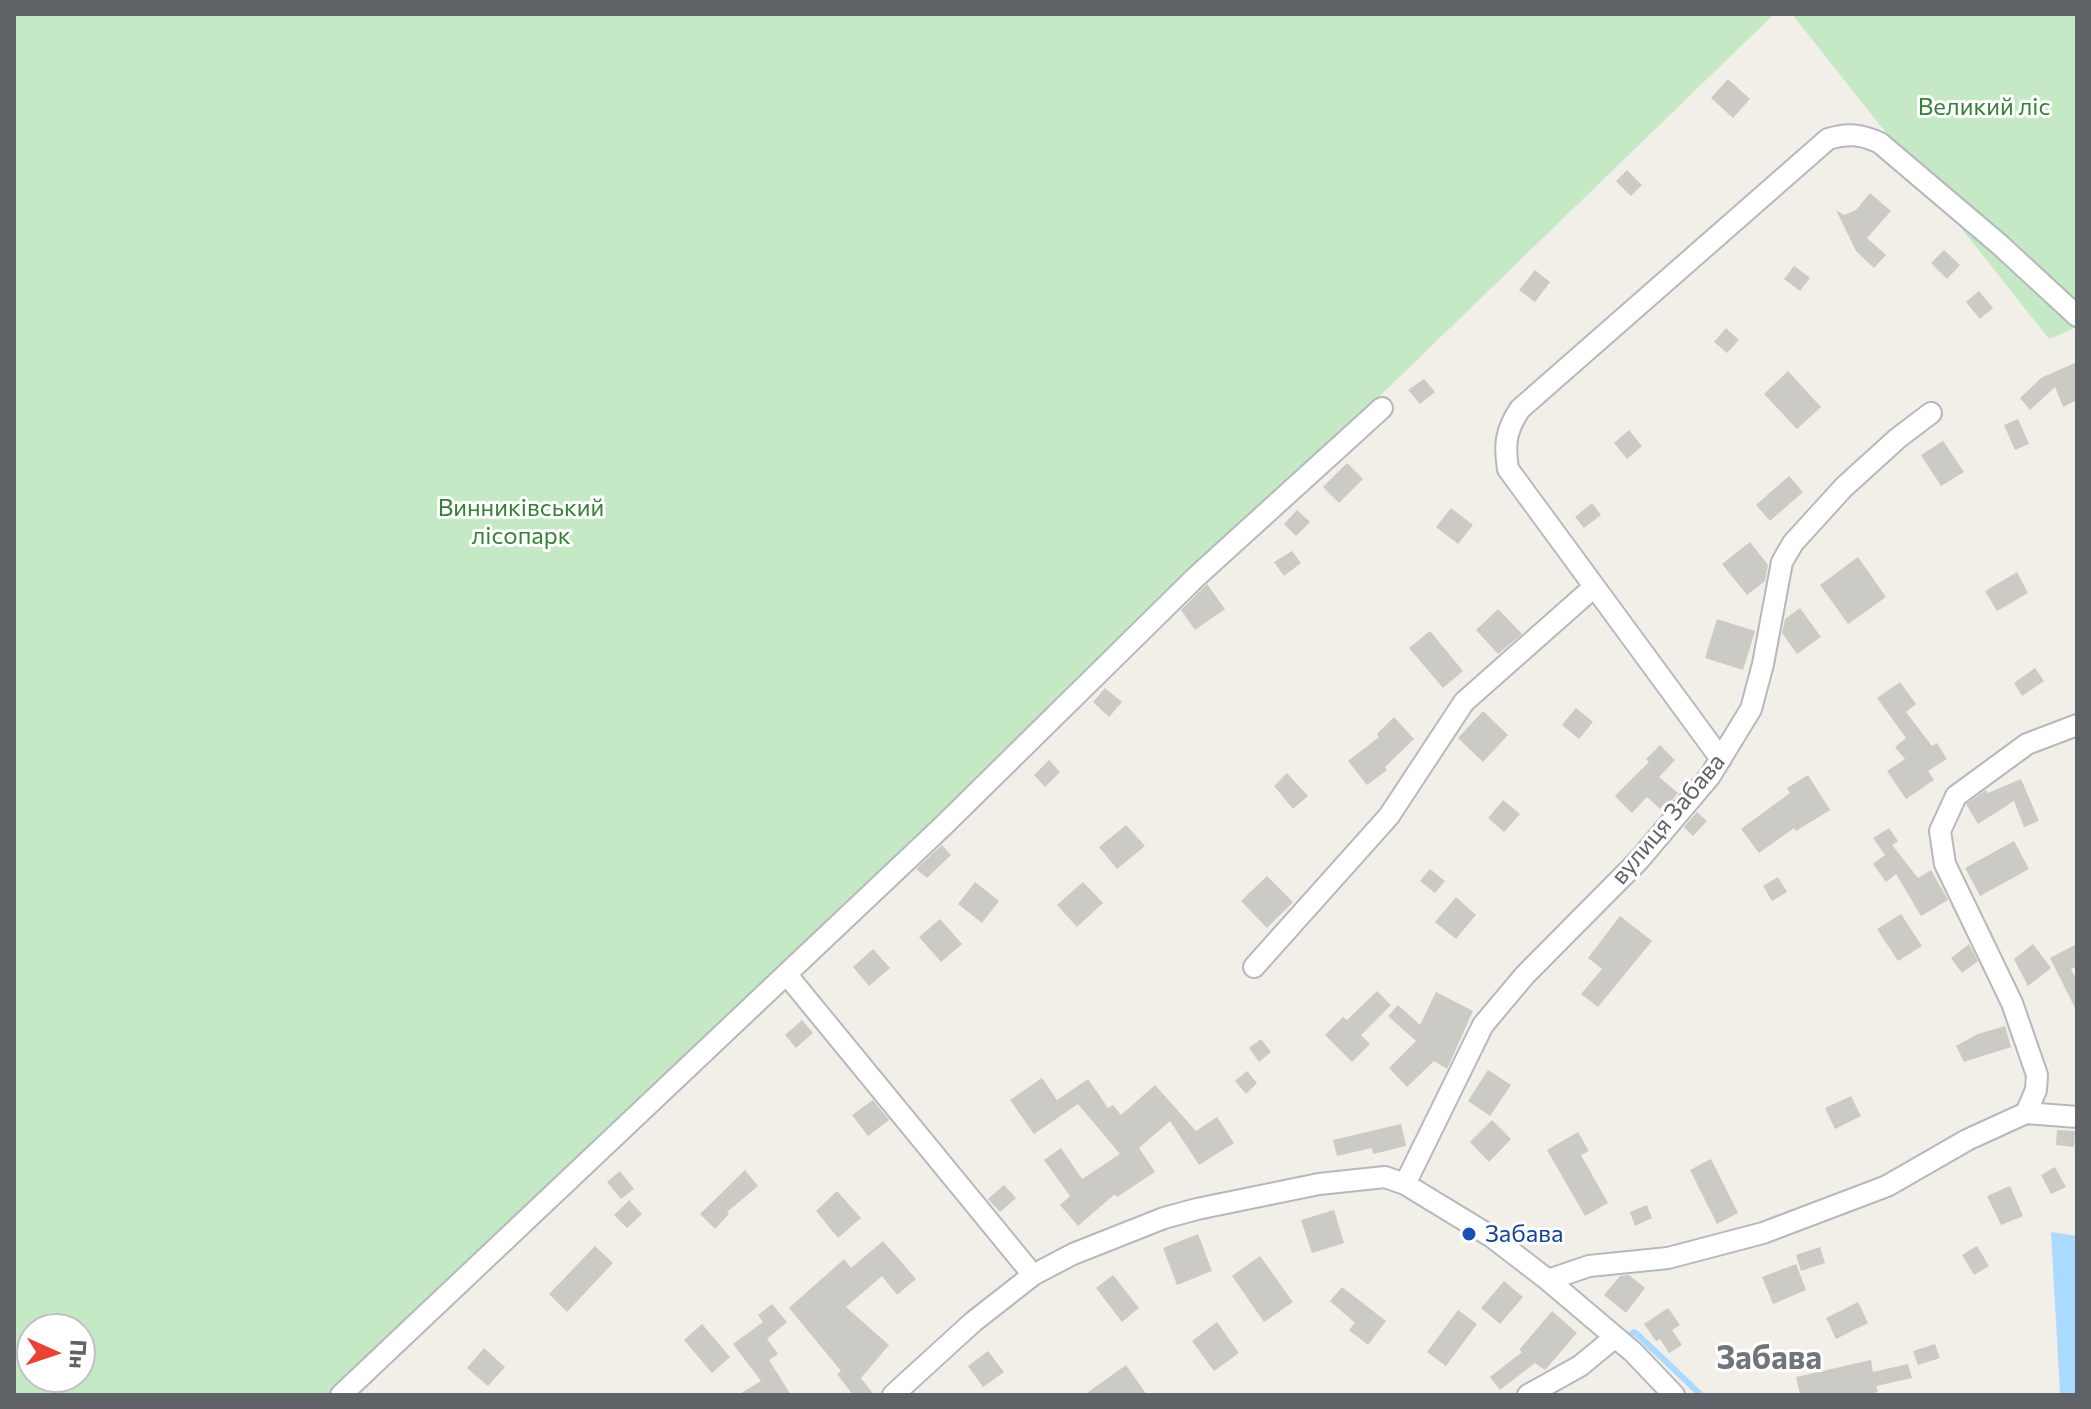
<!DOCTYPE html>
<meta charset="utf-8">
<style>
body{margin:0}
#map{position:relative;width:2091px;height:1409px;overflow:hidden;background:#f1efe8;font-family:Commissioner,sans-serif}
canvas{display:block}
.frame{position:absolute;inset:0;border:16px solid #5f6368;pointer-events:none}
.north{position:absolute;left:16px;top:1313px;width:80px;height:80px;box-sizing:border-box;background:#fff;border:2px solid #bfc1c3;border-radius:50%;rotate:93deg;font-size:22px;font-weight:700;line-height:32px;text-align:center;color:#5f6368}
.north::after{content:'';display:block;margin:auto;width:28px;height:36px;background:#ea4335;clip-path:polygon(50% 0,100% 100%,50% 72%,0 100%)}
</style>
<div id="map">
<canvas width="2091" height="1409"></canvas>
<div class="frame"></div>
<div class="north">Пн</div>
</div>
<script>
const ctx = document.querySelector('canvas').getContext('2d');
ctx.lineJoin = 'round';
function fill(path, color) {
  ctx.fillStyle = color;
  ctx.fill(path, 'evenodd');
}
function strokePath(path, color, width, dash) {
  ctx.strokeStyle = color;
  ctx.lineWidth = width;
  ctx.lineCap = dash ? 'butt' : 'round';
  ctx.setLineDash(dash || []);
  ctx.stroke(path);
}
function write(font, color, halo, rows, align = 'center') {
  ctx.font = font + ' Commissioner,sans-serif';
  ctx.lineWidth = 6;
  ctx.setLineDash([]);
  ctx.textBaseline = 'middle';
  ctx.strokeStyle = halo;
  ctx.fillStyle = color;
  for (const [text, x, y, turn = 0] of rows) {
    ctx.save();
    ctx.translate(x, y);
    ctx.rotate((+turn || 0) * Math.PI / 180);
    ctx.textAlign = isNaN(turn) ? turn : align;
    if (halo) ctx.strokeText(text, 0, 0);
    ctx.fillText(text, 0, 0);
    ctx.restore();
  }
}
fill(new Path2D(`
 M14 14H1774L674 1080 339 1395H14ZM32 1329H80V1377H32Z
 M1792 14H2077V327L2049 339Z`), '#c5e8c5');
fill(new Path2D(`
 M2051 1232 2077 1236V1395H2061L2060 1392Z`), '#aadaff');
strokePath(new Path2D(`
 M1623 1339 1634 1332 1637 1334 1701 1395`), '#aadaff', 6);
fill(new Path2D(`
 M1728 79 1750 99 1733 118 1711 98Z
 M1627 170 1642 185 1631 196 1616 181Z
 M1870 193 1891 211 1867 238 1886 255 1874 268 1856 251 1836 210 1844 215 1856 210Z
 M1944 250 1960 265 1947 279 1931 263Z
 M1794 266 1810 278 1800 291 1784 279Z
 M1535 270 1550 282 1535 302 1519 290Z
 M1979 291 1993 308 1980 319 1966 302Z
 M1726 328 1739 340 1727 353 1714 342Z
 M2077 362V400L2063 407 2055 387 2030 410 2020 398 2041 378Z
 M1788 371 1821 407 1797 429 1764 394Z
 M1424 379 1435 392 1420 404 1408 390Z
 M2018 419 2029 444 2015 450 2004 425Z
 M1629 430 1642 446 1627 459 1614 443Z
 M1943 441 1964 472 1941 486 1921 455Z
 M1347 463 1363 479 1339 503 1323 487Z
 M1789 476 1803 492 1770 521 1756 505Z
 M1592 503 1601 515 1584 528 1575 517Z
 M1451 508 1473 525 1458 544 1436 527Z
 M1297 510 1310 522 1296 536 1284 524Z
 M1750 542 1768 565 1765 581 1747 595 1722 564Z
 M1292 551 1301 563 1284 576 1274 562Z
 M1858 557 1886 597 1848 624 1820 585Z
 M2017 572 2028 593 1997 611 1985 591Z
 M1207 584 1225 609 1195 630 1181 610Z
 M1800 608 1821 637 1797 654 1782 633 1785 619Z
 M1498 609 1522 634 1498 654 1476 630Z
 M1717 619 1755 631 1743 670 1705 658Z
 M1430 631 1463 671 1443 688 1409 648Z
 M2035 668 2044 681 2022 696 2014 683Z
 M1900 682 1916 704 1906 712 1932 746 1937 743 1947 759 1928 771 1934 780 1906 799 1887 771 1905 759 1895 747 1906 738 1877 698Z
 M1105 688 1122 702 1109 717 1093 702Z
 M1576 708 1593 722 1579 739 1562 725Z
 M1483 711 1508 735 1483 762 1458 738Z
 M1394 717 1414 739 1385 767 1387 770 1367 785 1348 761 1379 737 1377 734Z
 M1660 745 1675 760 1659 777 1678 793 1665 809 1663 806 1660 809 1647 797 1632 813 1615 796 1649 762 1646 759Z
 M1049 760 1060 772 1045 787 1034 775Z
 M1287 773 1308 796 1293 809 1274 786Z
 M1808 775 1830 810 1796 831 1794 828 1759 853 1741 829 1790 793 1787 788Z
 M2021 779 2039 821 2024 827 2014 801 1978 824 1966 804 1986 790 1988 793Z
 M1503 800 1520 814 1504 832 1488 818Z
 M1697 812 1707 821 1693 836 1684 827Z
 M1126 825 1145 846 1117 869 1099 847Z
 M1889 828 1898 841 1892 845 1918 878 1931 870 1948 900 1921 916 1896 874 1886 882 1873 864 1885 855 1873 838Z
 M2014 841 2029 869 1980 896 1965 868Z
 M942 845 951 855 927 878 916 869Z
 M1430 869 1445 881 1435 893 1420 881Z
 M1267 876 1293 902 1267 928 1241 901Z
 M1778 877 1787 892 1772 901 1763 886Z
 M975 882 999 901 982 923 958 904Z
 M1083 882 1103 903 1077 927 1057 905Z
 M1456 897 1476 915 1456 939 1435 922Z
 M1901 914 1922 946 1898 961 1877 929Z
 M1620 916 1652 941 1598 1007 1581 994 1602 969 1588 958Z
 M940 919 962 944 941 962 919 937Z
 M1969 944 1978 961 1962 973 1951 958Z
 M2033 944 2051 968 2028 986 2014 959Z
 M2077 944V966L2071 969 2077 980V1012L2050 958Z
 M873 949 890 968 869 986 853 967Z
 M1377 991 1391 1005 1361 1035 1370 1044 1352 1062 1325 1035 1343 1017 1347 1020Z
 M1436 992 1473 1011 1447 1069 1434 1061 1407 1087 1389 1068 1416 1041 1388 1016 1398 1005 1420 1025Z
 M802 1020 813 1033 796 1048 785 1035Z
 M2005 1026 2011 1047 1964 1062 1956 1046 1978 1034Z
 M1261 1039 1271 1052 1259 1062 1249 1048Z
 M1488 1070 1511 1085 1490 1116 1468 1101Z
 M1247 1071 1257 1083 1246 1094 1235 1081Z
 M1042 1078 1057 1100 1088 1079 1108 1108 1113 1105 1121 1115 1155 1085 1196 1131 1217 1117 1234 1143 1199 1165 1170 1121 1139 1148 1155 1172 1117 1197 1115 1194 1078 1226 1060 1205 1070 1196 1044 1160 1061 1148 1082 1179 1120 1154 1078 1104 1034 1134 1010 1100Z
 M1851 1096 1861 1116 1835 1129 1825 1108Z
 M873 1100 889 1120 868 1136 852 1115Z
 M1492 1120 1511 1139 1489 1162 1470 1142Z
 M1401 1124 1406 1146 1373 1154 1372 1148 1337 1156 1333 1140Z
 M2057 1130 2075 1131 2074 1147 2056 1145Z
 M1578 1132 1589 1151 1581 1155 1608 1203 1585 1216 1547 1150Z
 M1711 1159 1738 1213 1717 1224 1690 1170Z
 M2055 1167 2066 1187 2051 1194 2041 1175Z
 M745 1170 758 1186 727 1212 729 1214 715 1229 700 1214Z
 M620 1171 634 1189 621 1199 607 1182Z
 M1004 1185 1016 1198 1000 1212 988 1199Z
 M2010 1186 2023 1216 2001 1225 1987 1196Z
 M837 1191 861 1218 838 1238 816 1211Z
 M629 1200 642 1214 627 1228 614 1215Z
 M1647 1205 1652 1218 1635 1226 1630 1212Z
 M1334 1210 1344 1243 1312 1253 1301 1220Z
 M1198 1234 1212 1271 1177 1285 1163 1248Z
 M883 1241 916 1279 897 1295 882 1276 846 1307 889 1345 861 1378 874 1395H853L837 1374 841 1371 789 1308 844 1259 851 1268Z
 M595 1246 613 1263 567 1312 549 1294Z
 M1977 1246 1989 1266 1974 1275 1962 1255Z
 M1820 1247 1825 1263 1801 1271 1796 1255Z
 M1260 1256 1293 1302 1264 1322 1232 1276Z
 M1796 1264 1806 1290 1773 1304 1762 1277Z
 M1113 1275 1139 1308 1122 1322 1096 1288Z
 M1629 1275 1645 1288 1626 1313 1604 1295 1620 1276Z
 M1504 1281 1523 1297 1500 1324 1481 1308Z
 M1342 1287 1386 1321 1368 1345 1349 1330 1355 1323 1330 1301Z
 M1858 1302 1868 1323 1836 1339 1826 1318Z
 M772 1304 787 1322 767 1339 778 1354 769 1360 791 1395H738L761 1381 733 1344 763 1322 758 1315Z
 M1668 1308 1680 1325 1672 1330 1682 1345 1669 1353 1660 1339 1656 1341 1644 1324Z
 M1458 1310 1477 1324 1446 1366 1427 1352Z
 M1552 1311 1577 1333 1545 1370 1535 1363 1500 1390 1490 1377 1522 1352 1519 1350Z
 M1217 1322 1239 1353 1214 1371 1192 1341Z
 M702 1324 730 1357 712 1373 684 1340Z
 M1935 1344 1940 1358 1918 1365 1913 1351Z
 M484 1348 505 1367 488 1386 467 1368Z
 M988 1351 1004 1372 983 1387 968 1366Z
 M1871 1360 1873 1372 1908 1364 1912 1378 1876 1386 1878 1392 1866 1395H1800L1796 1377Z
 M1126 1365 1147 1395H1084Z`), '#cccac5');
const minor = new Path2D(`
 M1721 759 1508 469C1504 444 1506 430 1520 409L1828 139C1848 133 1861 134 1880 143L1999 244 2077 316
 M1254 967 1389 816 1464 702 1594 587
 M787 975 1033 1275
 M2026 1113 2036 1090 2037 1075 2012 1003 1945 864 1940 831 1956 796 2027 744 2077 725
 M1405 1184 1483 1025 1525 975 1639 860 1710 776 1751 709 1763 664 1782 562 1793 543 1844 487 1898 438 1931 413
 M1548 1280 1589 1266 1668 1258 1763 1233 1887 1186 1967 1140 2026 1113 2077 1117
 M341 1395 943 826 1196 577 1382 408
 M893 1395 973 1322 1033 1275 1073 1254 1164 1218 1197 1209 1319 1184 1385 1177 1405 1184 1492 1237 1548 1280 1633 1352 1674 1395
 M1528 1395 1580 1366 1614 1338`);
strokePath(minor, '#b5b8bc', 24);
strokePath(minor, '#fff', 20);
for (const [x, y, r, color] of [
 [1469,1234,8,"#1a4fb4"]
]) {
  const dot = new Path2D();
  dot.arc(x, y, r, 0, 2 * Math.PI);
  ctx.fillStyle = color;
  ctx.fill(dot);
  strokePath(dot, '#fff', 3);
}
write('24px', '#348238', '#fff', [
 ["Великий ліс",1984,107],
 ["Винниківський",521,508],
 ["лісопарк",521,536]
]);
write('24px', '#5f6368', '#fff', [
 ["вулиця Забава",1668,819,-50]
]);
write('24px', '#164399', '#fff', [
 ["Забава",1485,1234]
], 'left');
write('bold 32px', '#70757a', '#fff', [
 ["Забава",1769,1358]
]);
</script>
